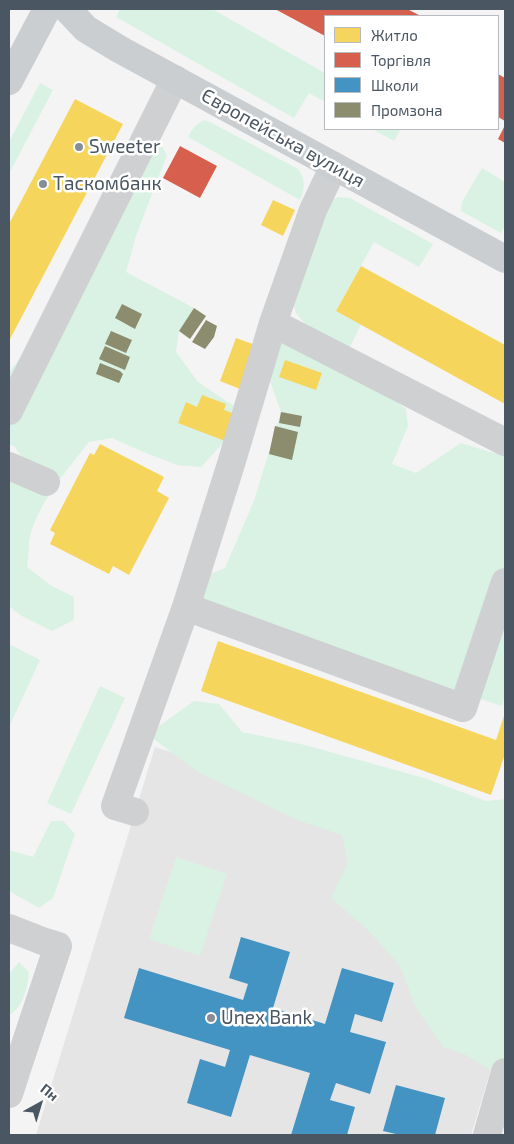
<!DOCTYPE html>
<meta charset="utf-8">
<style>
body{margin:0}
#map{position:relative;width:514px;height:1144px;overflow:hidden;background:#f4f4f4;font-family:"Exo 2",sans-serif}
canvas{display:block}
.frame{position:absolute;inset:0;border:10px solid #4a5661;pointer-events:none}
.legend{position:absolute;left:324px;top:15px;width:175px;height:115px;box-sizing:border-box;background:#fff;border:1px solid #b7bbc0;margin:0;padding:6px 9px;list-style:none;font-size:15px;color:#4a5661}
.legend li{display:flex;align-items:center;gap:10px;height:25px}
.legend b{width:25px;border:1px solid #b7bbc0}
.north{position:absolute;left:15px;top:1079px;width:50px;height:50px;-webkit-text-stroke:4px #fff;paint-order:stroke;rotate:39deg;font-size:14px;font-weight:700;line-height:20px;text-align:center;color:#4a5661}
.north::after{content:'';display:block;margin:auto;width:18px;height:22px;background:#4a5661;clip-path:polygon(50% 0,100% 100%,50% 72%,0 100%)}
</style>
<div id="map">
<canvas width="514" height="1144"></canvas>
<div class="frame"></div>
<ul class="legend">
<li><b style="height:14px;background:#f6d55c"></b>Житло</li>
<li><b style="height:14px;background:#d6604d"></b>Торгівля</li>
<li><b style="height:14px;background:#4393c3"></b>Школи</li>
<li><b style="height:14px;background:#8c8c6e"></b>Промзона</li>
</ul>
<div class="north">Пн</div>
</div>
<script>
const ctx = document.querySelector('canvas').getContext('2d');
ctx.lineJoin = 'round';
function fill(path, color) {
  ctx.fillStyle = color;
  ctx.fill(path, 'evenodd');
}
function strokePath(path, color, width, dash) {
  ctx.strokeStyle = color;
  ctx.lineWidth = width;
  ctx.lineCap = dash ? 'butt' : 'round';
  ctx.setLineDash(dash || []);
  ctx.stroke(path);
}
function write(font, color, halo, rows, align = 'center') {
  ctx.font = font + ' "Exo 2",sans-serif';
  ctx.lineWidth = 5;
  ctx.setLineDash([]);
  ctx.textBaseline = 'middle';
  ctx.strokeStyle = halo;
  ctx.fillStyle = color;
  for (const [text, x, y, turn = 0] of rows) {
    ctx.save();
    ctx.translate(x, y);
    ctx.rotate((+turn || 0) * Math.PI / 180);
    ctx.textAlign = isNaN(turn) ? turn : align;
    if (halo) ctx.strokeText(text, 0, 0);
    ctx.fillText(text, 0, 0);
    ctx.restore();
  }
}
fill(new Path2D(`
 M155 747 505 856V1023L471 1135H36Z`), '#e6e5e6');
fill(new Path2D(`
 M120 9H212L325 73V102L309 93 294 118 116 17Z
 M40 83 53 90 9 174V142Z
 M204 120 210 122 298 169C306 180 305 188 300 200L188 137C192 129 196 124 204 120Z
 M372 129H401L394 141Z
 M155 134 167 155 136 236 126 272 194 308 179 331 176 352 198 382 238 409 225 441 201 467 177 465 141 451 112 438 89 442C68 469 42 498 31 532 28 542 29 556 27 567L50 585 74 597V620L52 631 20 615 9 606V479L24 461 15 447 9 444V372L27 350Z
 M482 168 505 182V226L501 233 461 211 462 202Z
 M338 197 350 198 433 244 419 267 374 242 336 311 361 324 348 351 310 330 296 313 292 299 302 270 332 200Z
 M280 337 377 389 398 403 406 409 408 426 392 464 416 473 461 443 490 452 505 455V696L502 706 213 612 201 606 207 575 225 568 254 501 281 412 269 378Z
 M9 644 40 660 9 727Z
 M100 686 125 698 71 814 47 803Z
 M194 701 219 704 242 732 305 745 424 778 486 801 505 799V1079L466 1055 443 1047 415 1006 400 966 370 932 331 898 348 863 342 835 297 820 198 772 151 737 155 729Z
 M51 821H63L75 834 53 898 39 908 9 891V850L33 857Z
 M176 857 227 874 200 956 149 939Z
 M19 962 29 972C28 987 23 1008 9 1015V974Z`), '#d9f2e3');
fill(new Path2D(`
 M75 99 123 124 9 341V224Z
 M273 200 295 210 283 236 261 225Z
 M361 266 505 345V404L336 311Z
 M236 338 261 347 245 391 220 381Z
 M285 360 322 373 316 390 279 377Z
 M202 395 226 404 224 410 235 414 225 441 178 423 186 402 197 407Z
 M100 444 164 477 157 491 169 498 129 575 113 566 109 574 50 544 55 533 50 530 90 453 94 455Z
 M218 641 496 740 505 713V754L491 795 201 691Z`), '#f6d55c');
fill(new Path2D(`
 M275 9H407L421 16H325V36Z
 M498 74 505 78V121L498 117Z
 M505 125V143L498 139Z
 M180 146 217 166 200 198 163 178Z`), '#d6604d');
fill(new Path2D(`
 M241 937 290 952 273 1008 325 1024 342 968 394 983 382 1022 355 1014 350 1032 386 1042 370 1094 336 1083 330 1100 355 1107 347 1135H291L310 1073 250 1055 231 1117 187 1103 200 1059 225 1067 230 1050 124 1018 139 968 243 1000 248 984 229 978Z
 M396 1085 445 1098 435 1135H400L383 1131Z`), '#4393c3');
fill(new Path2D(`
 M122 304 142 314 135 329 115 318Z
 M194 308 206 316 190 339 179 331Z
 M206 320 217 326 214 337 205 349 192 342Z
 M111 331 132 340 126 353 105 344Z
 M105 346 130 357 125 370 99 359Z
 M100 363 120 371 123 374 119 383 96 374Z
 M281 412 302 416 300 427 279 423Z
 M275 426 298 432 292 460 269 454Z`), '#8c8c6e');
strokePath(new Path2D(`
 M273 323 505 442
 M9 411 175 79
 M9 466 46 482
 M186 607 463 708 505 582
 M135 812 115 806 186 607 231 464 273 323 313 210 334 166
 M9 928 45 942 58 946 18 1066 9 1063
 M9 1094 18 1066
 M487 1135 505 1072`), '#ced0d2', 28);
strokePath(new Path2D(`
 M67 9 86 29 119 49 505 259
 M9 81 47 9`), '#caced1', 28);
for (const [x, y, r, color] of [
 [79,147,5,"#868d94"],
 [43,184,5,"#868d94"],
 [211,1018,5,"#868d94"]
]) {
  const dot = new Path2D();
  dot.arc(x, y, r, 0, 2 * Math.PI);
  ctx.fillStyle = color;
  ctx.fill(dot);
  strokePath(dot, '#fff', 2);
}
write('19px', '#4a5661', '#fff', [
 ["Європейська вулиця",283,138,29]
]);
write('19px', '#4a5661', '#fff', [
 ["Sweeter",89,147],
 ["Таскомбанк",53,184],
 ["Unex Bank",221,1018]
], 'left');
</script>
